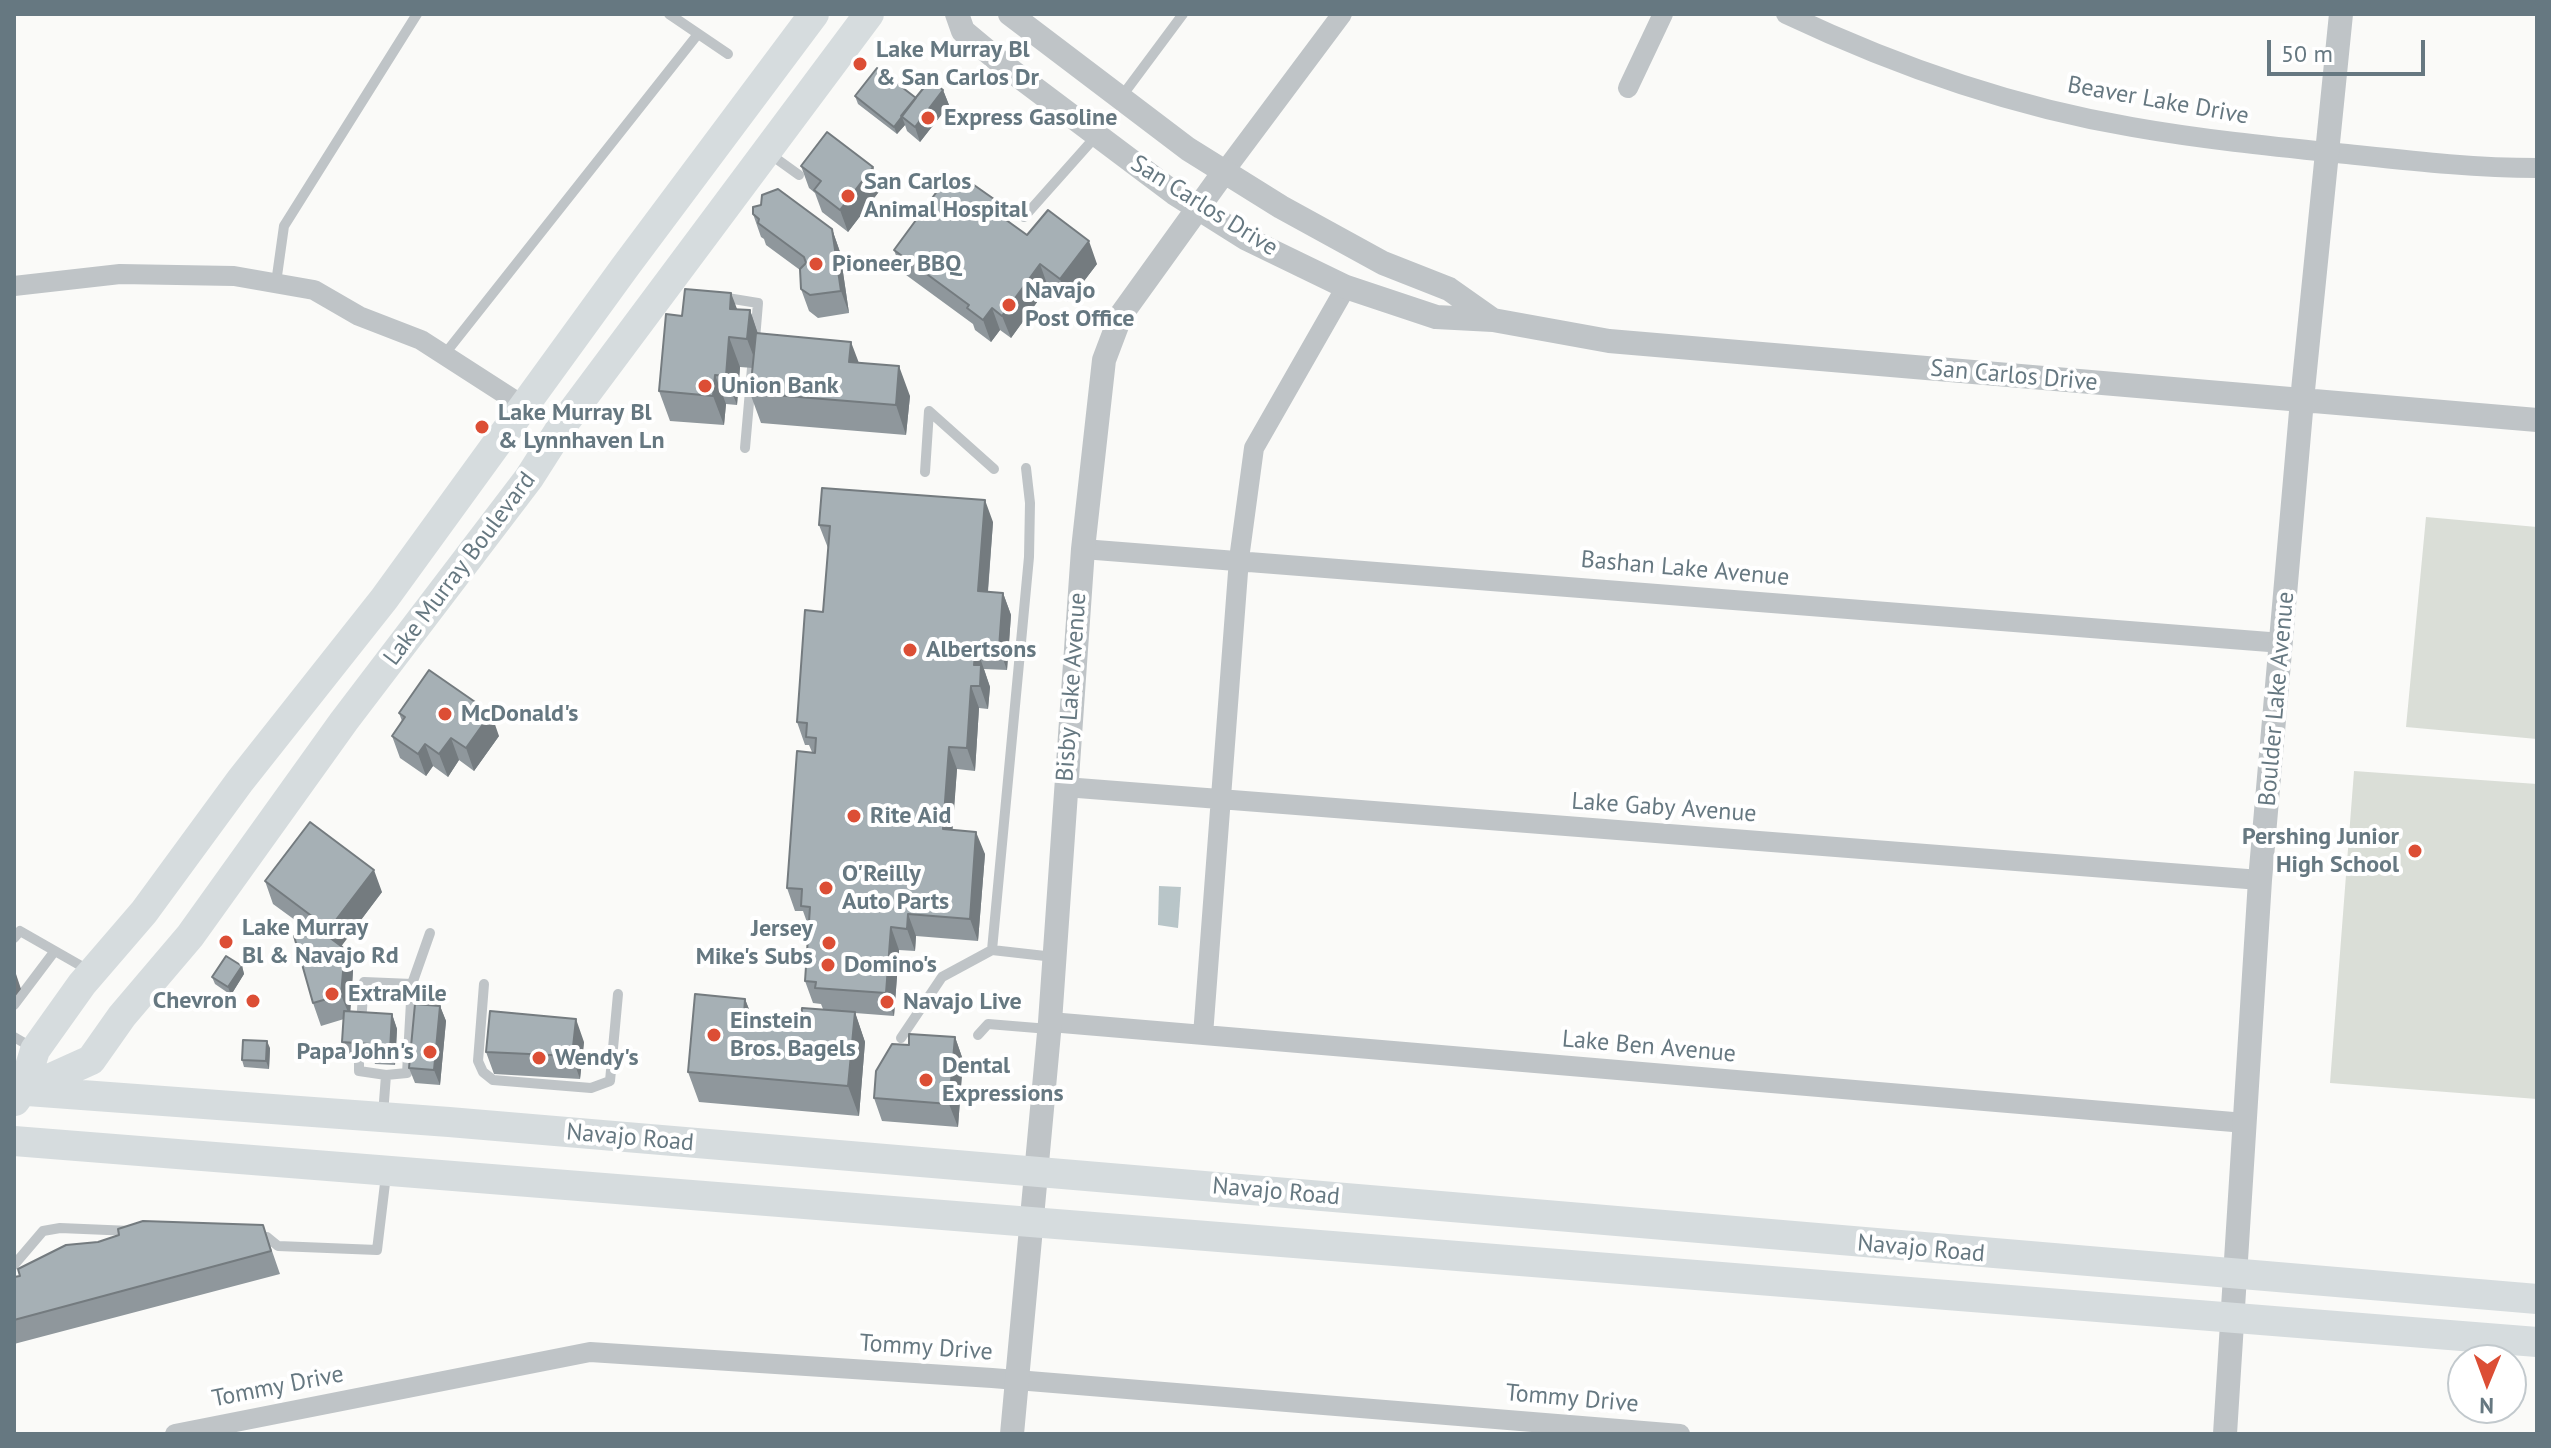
<!DOCTYPE html>
<style>
body{margin:0}
#map{position:relative;width:2551px;height:1448px;overflow:hidden;background:#fafaf8;font-family:"PT Sans",sans-serif}
canvas{display:block}
.frame{position:absolute;inset:0;border:16px solid #667881;pointer-events:none}
.north{position:absolute;left:2447px;top:1344px;width:80px;height:80px;box-sizing:border-box;background:#fff;border:2px solid #c2c9cd;border-radius:50%;rotate:181deg;font-size:22px;font-weight:700;line-height:32px;text-align:center;color:#667881}
.north::after{content:'';display:block;margin:auto;width:28px;height:36px;background:#dc4e35;clip-path:polygon(50% 0,100% 100%,50% 72%,0 100%)}
.scale{position:absolute;left:2267px;top:40px;width:158px;height:36px;box-sizing:border-box;border:4px solid #667881;border-top:0;padding-left:10px;font-size:24px;line-height:28px;white-space:nowrap;color:#667881;-webkit-text-stroke:6px #fff;paint-order:stroke}
</style>
<div id="map">
<canvas width="2551" height="1448"></canvas>
<div class="frame"></div>
<div class="north">N</div>
<div class="scale">50 m</div>
</div>
<script>
const ctx = document.querySelector('canvas').getContext('2d');
ctx.lineJoin = 'round';
function fill(path, color) {
  ctx.fillStyle = color;
  ctx.fill(path, 'evenodd');
}
function strokePath(path, color, width, dash) {
  ctx.strokeStyle = color;
  ctx.lineWidth = width;
  ctx.lineCap = dash ? 'butt' : 'round';
  ctx.setLineDash(dash || []);
  ctx.stroke(path);
}
function write(font, color, halo, rows, align = 'center') {
  ctx.font = font + ' "PT Sans",sans-serif';
  ctx.lineWidth = 8;
  ctx.setLineDash([]);
  ctx.textBaseline = 'middle';
  ctx.strokeStyle = halo;
  ctx.fillStyle = color;
  for (const [text, x, y, turn = 0] of rows) {
    ctx.save();
    ctx.translate(x, y);
    ctx.rotate((+turn || 0) * Math.PI / 180);
    ctx.textAlign = isNaN(turn) ? turn : align;
    if (halo) ctx.strokeText(text, 0, 0);
    ctx.fillText(text, 0, 0);
    ctx.restore();
  }
}
fill(new Path2D(`
 M2426 517 2537 527V739L2406 727Z
 M2354 771 2537 784V1099L2330 1083Z`), '#daded7');
fill(new Path2D(`
 M1159 886 1181 887 1178 928 1158 925Z`), '#b8c5c8');
strokePath(new Path2D(`
 M669 14 728 54
 M1122 96 1183 14
 M767 152 799 175
 M1024 217 1097 135
 M276 283 284 226 417 14
 M721 297 758 303 755 339
 M444 355 698 34
 M745 448 752 368
 M1026 468 1030 503 1029 557 992 950 1054 957
 M925 472 929 411 994 469
 M14 938 20 931 90 971
 M412 984 430 933
 M484 984 478 1061 483 1072 493 1080 591 1088 610 1081 618 994
 M14 1005 54 952
 M361 1023 364 982 412 984 407 1073 386 1075 383 1115
 M978 1035 988 1024 1049 1029
 M14 1037 33 1048
 M901 1038 942 977 992 950
 M359 1058V1071L386 1075
 M255 1237H267L278 1246 377 1250 386 1175
 M14 1265 43 1231 60 1228 131 1231`), '#bfc4c7', 10);
strokePath(new Path2D(`
 M1786 14C1894 65 2014 107 2132 127 2200 139 2268 146 2337 153 2404 160 2470 168 2537 168
 M1628 88 1663 14
 M1224 172 1342 14
 M14 286 120 274 234 276 314 290 359 316 421 340 525 407
 M1083 549 2282 643
 M1065 787 2260 880
 M1050 1022 2245 1123
 M1203 1035 1239 559 1254 448 1346 287
 M175 1434 590 1352 992 1378 1680 1434`), '#bfc4c7', 20);
strokePath(new Path2D(`
 M957 14 963 31 1005 66 1174 193 1247 239 1346 287 1436 317 1493 320 1609 341 2537 420
 M1010 14 1188 149 1281 207 1383 263 1449 289 1493 320
 M1012 1434 1050 1022 1083 549 1104 360 1121 315 1224 172
 M2225 1434 2260 880 2302 400 2341 14`), '#bfc4c7', 24);
strokePath(new Path2D(`
 M29 1088 91 1060 122 1016 190 936 344 721 529 478 564 423 869 14
 M14 1090 449 1122 2537 1299
 M15 1101 23 1090 35 1050 82 984 144 912 240 781 384 599 625 267 814 14
 M14 1141 2537 1342`), '#d6dcde', 30);
fill(new Path2D(`
 M943 90 949 105 920 142 907 131 905 125 897 134 858 104 855 96 916 98Z
 M801 166 873 167 881 189 848 232 822 212 815 193 809 188Z
 M961 183 1001 204 1007 220 1027 235 1097 264 1068 302 1048 287 1011 338 1000 330 991 342 975 330 973 324 902 272 894 250Z
 M753 214 832 229 840 252 849 313 818 318 809 311 801 289 800 270 766 245 764 239 761 237Z
 M737 310H750L758 334 859 363 910 396 906 435 761 423 750 393 753 368 740 367 737 405 726 404 724 425 670 421 659 391 682 316Z
 M993 522 988 592 1003 593 1011 615 1007 670 984 669 990 687 988 709 979 708 975 771 957 769 952 830 985 854 978 941 916 936 915 951 899 950 894 1016 855 1013 865 1042 859 1116 699 1102 688 1072 745 999 751 1014 801 1019 823 1009 821 1004 813 1003 805 981 809 928 803 911H795L787 888 812 752 809 745H805L797 722 823 612 828 548 819 525Z
 M399 713 499 736 474 771 459 760 448 777 433 766 426 776 400 758 392 736 402 721Z
 M265 881 382 892 341 946 345 949 353 971 350 1011 392 1014 397 1029 395 1065 375 1064 373 1059 347 1057 342 1042 344 1019 321 1026 313 1003 310 931 273 904Z
 M242 966 244 974 231 995 215 984 212 977Z
 M440 1006 446 1021 440 1085 415 1083 409 1068Z
 M955 1037 963 1060 958 1127 882 1121 874 1098 909 1045Z
 M584 1042 580 1079 494 1074 486 1052Z
 M270 1048 269 1069 244 1067 242 1060Z
 M263 1225 280 1274 14 1344V1277Z`), '#8f979c');
fill(new Path2D(`
 M943 90 949 105 920 142 915 127Z
 M902 117 905 125 897 134 894 127Z
 M873 167 881 189 848 232 840 210Z
 M1001 204 1009 227 995 212Z
 M832 229 840 252 849 313 841 291Z
 M1089 241 1097 264 1068 302 1060 279Z
 M1040 264 1048 287 1011 338 1002 316Z
 M731 293 742 322 730 309Z
 M992 308 1000 330 991 342 983 320Z
 M750 310 760 340 758 368 747 339Z
 M729 337 740 367 737 405 726 376Z
 M851 342 862 371 849 362Z
 M899 366 910 396 906 435 896 405Z
 M715 375 726 404 724 425 713 396Z
 M985 500 993 522 986 614 978 591Z
 M1003 593 1011 615 1007 670 999 648Z
 M976 646 990 687 988 709 980 686 974 665Z
 M971 686 979 708 975 771 967 748Z
 M491 713 499 736 474 771 466 748Z
 M451 738 459 760 448 777 439 754Z
 M425 744 433 766 426 776 418 754Z
 M949 747 957 769 951 852 943 829Z
 M976 832 985 854 978 941 970 919Z
 M374 870 382 892 337 952 329 929Z
 M908 914 916 936 915 951 907 929Z
 M891 927 899 950 894 1016 886 993Z
 M345 949 353 971 350 1017 341 995Z
 M242 966 244 974 231 995 228 987Z
 M16 974 21 989 14 998V976Z
 M745 999 756 1028 744 1014Z
 M440 1006 446 1021 440 1085 434 1070Z
 M855 1012 865 1042 859 1116 848 1086Z
 M392 1014 397 1029 395 1065 390 1050Z
 M576 1019 584 1042 580 1079 572 1056Z
 M955 1037 963 1060 958 1127 949 1104Z
 M267 1041 270 1048 269 1069 266 1061Z`), '#747b7f');
const building = new Path2D(`
 M877 68 916 98 894 127 855 96Z
 M930 80 943 90 915 127 901 116Z
 M827 132 873 167 840 210 814 190 821 181 801 166Z
 M949 175 961 183 964 178 1001 204 995 212 1027 235 1048 210 1089 241 1060 279 1040 264 1002 316 992 308 983 320 967 308 969 305 894 250Z
 M778 189 832 229 841 291 810 295 801 289 800 269 806 263 804 257 758 223 759 219 753 214V207L761 205 762 195Z
 M685 289 731 293 730 309 750 310 747 339 729 337 726 376 715 375 713 396 659 391 666 314 682 316Z
 M756 333 851 342 849 362 899 366 896 405 750 393Z
 M822 488 985 500 978 591 1003 593 999 648 976 646 974 665H981L980 686H971L967 748 949 747 943 829 976 832 970 919 908 914 907 929 891 927 886 993 815 988 816 982 805 981 810 907 801 906 802 889 787 888 797 751 815 753 816 738 806 737 807 723 797 722 805 610 823 612 830 526 819 525Z
 M429 670 491 713 466 748 451 738 439 754 425 744 418 754 392 736 405 717 399 713Z
 M310 822 374 870 329 929 265 881Z
 M318 929 345 949 341 995 313 1003 294 936Z
 M226 956 242 966 228 987 212 977Z
 M695 994 745 999 744 1014 801 1019 802 1008 855 1012 848 1086 688 1072Z
 M415 1004 440 1006 434 1070 409 1068Z
 M344 1011 392 1014 390 1050 369 1049V1044L342 1042Z
 M490 1011 576 1019 572 1056 486 1052Z
 M909 1034 955 1037 949 1104 874 1098 876 1071 892 1044 909 1045Z
 M243 1040 267 1041 266 1061 242 1060Z
 M143 1221 263 1225 271 1251 14 1320V1277L20 1276 18 1269 66 1245 98 1242 119 1235 118 1229Z`);
fill(building, '#a6b0b5');
strokePath(building, '#747b7f', 2);
for (const [x, y, r, color] of [
 [860,64,8,"#dc4e35"],
 [928,118,8,"#dc4e35"],
 [848,196,8,"#dc4e35"],
 [816,264,8,"#dc4e35"],
 [1009,305,8,"#dc4e35"],
 [705,386,8,"#dc4e35"],
 [482,427,8,"#dc4e35"],
 [910,650,8,"#dc4e35"],
 [445,714,8,"#dc4e35"],
 [854,816,8,"#dc4e35"],
 [2415,851,8,"#dc4e35"],
 [826,888,8,"#dc4e35"],
 [226,942,8,"#dc4e35"],
 [829,943,8,"#dc4e35"],
 [828,965,8,"#dc4e35"],
 [332,994,8,"#dc4e35"],
 [253,1001,8,"#dc4e35"],
 [887,1002,8,"#dc4e35"],
 [714,1035,8,"#dc4e35"],
 [430,1052,8,"#dc4e35"],
 [539,1058,8,"#dc4e35"],
 [926,1080,8,"#dc4e35"]
]) {
  const dot = new Path2D();
  dot.arc(x, y, r, 0, 2 * Math.PI);
  ctx.fillStyle = color;
  ctx.fill(dot);
  strokePath(dot, '#fff', 3);
}
write('bold 24px', '#667881', '#fff', [
 ["Lake Murray Bl",876,50],
 ["& San Carlos Dr",876,78],
 ["Express Gasoline",944,118],
 ["San Carlos",864,182],
 ["Animal Hospital",864,210],
 ["Pioneer BBQ",832,264],
 ["Navajo",1025,291],
 ["Post Office",1025,319],
 ["Union Bank",721,386],
 ["Lake Murray Bl",498,413],
 ["& Lynnhaven Ln",498,441],
 ["Albertsons",926,650],
 ["McDonald's",461,714],
 ["Rite Aid",870,816],
 ["Pershing Junior",2399,837,"right"],
 ["High School",2399,865,"right"],
 ["O'Reilly",842,874],
 ["Auto Parts",842,902],
 ["Lake Murray",242,928],
 ["Bl & Navajo Rd",242,956],
 ["Jersey",813,929,"right"],
 ["Mike's Subs",813,957,"right"],
 ["Domino's",844,965],
 ["ExtraMile",348,994],
 ["Chevron",237,1001,"right"],
 ["Navajo Live",903,1002],
 ["Einstein",730,1021],
 ["Bros. Bagels",730,1049],
 ["Papa John's",414,1052,"right"],
 ["Wendy's",555,1058],
 ["Dental",942,1066],
 ["Expressions",942,1094]
], 'left');
write('24px', '#667881', '#fff', [
 ["Beaver Lake Drive",2158,101,10],
 ["San Carlos Drive",1204,206,32],
 ["San Carlos Drive",2014,376,5],
 ["Lake Murray Boulevard",460,569,-53],
 ["Bashan Lake Avenue",1685,569,5],
 ["Bisby Lake Avenue",1072,687,-86],
 ["Boulder Lake Avenue",2277,699,-85],
 ["Lake Gaby Avenue",1664,808,4],
 ["Lake Ben Avenue",1649,1047,5],
 ["Navajo Road",630,1138,5],
 ["Navajo Road",1276,1192,5],
 ["Navajo Road",1921,1249,5],
 ["Tommy Drive",926,1348,4],
 ["Tommy Drive",278,1387,-11],
 ["Tommy Drive",1572,1399,5]
]);
</script>
